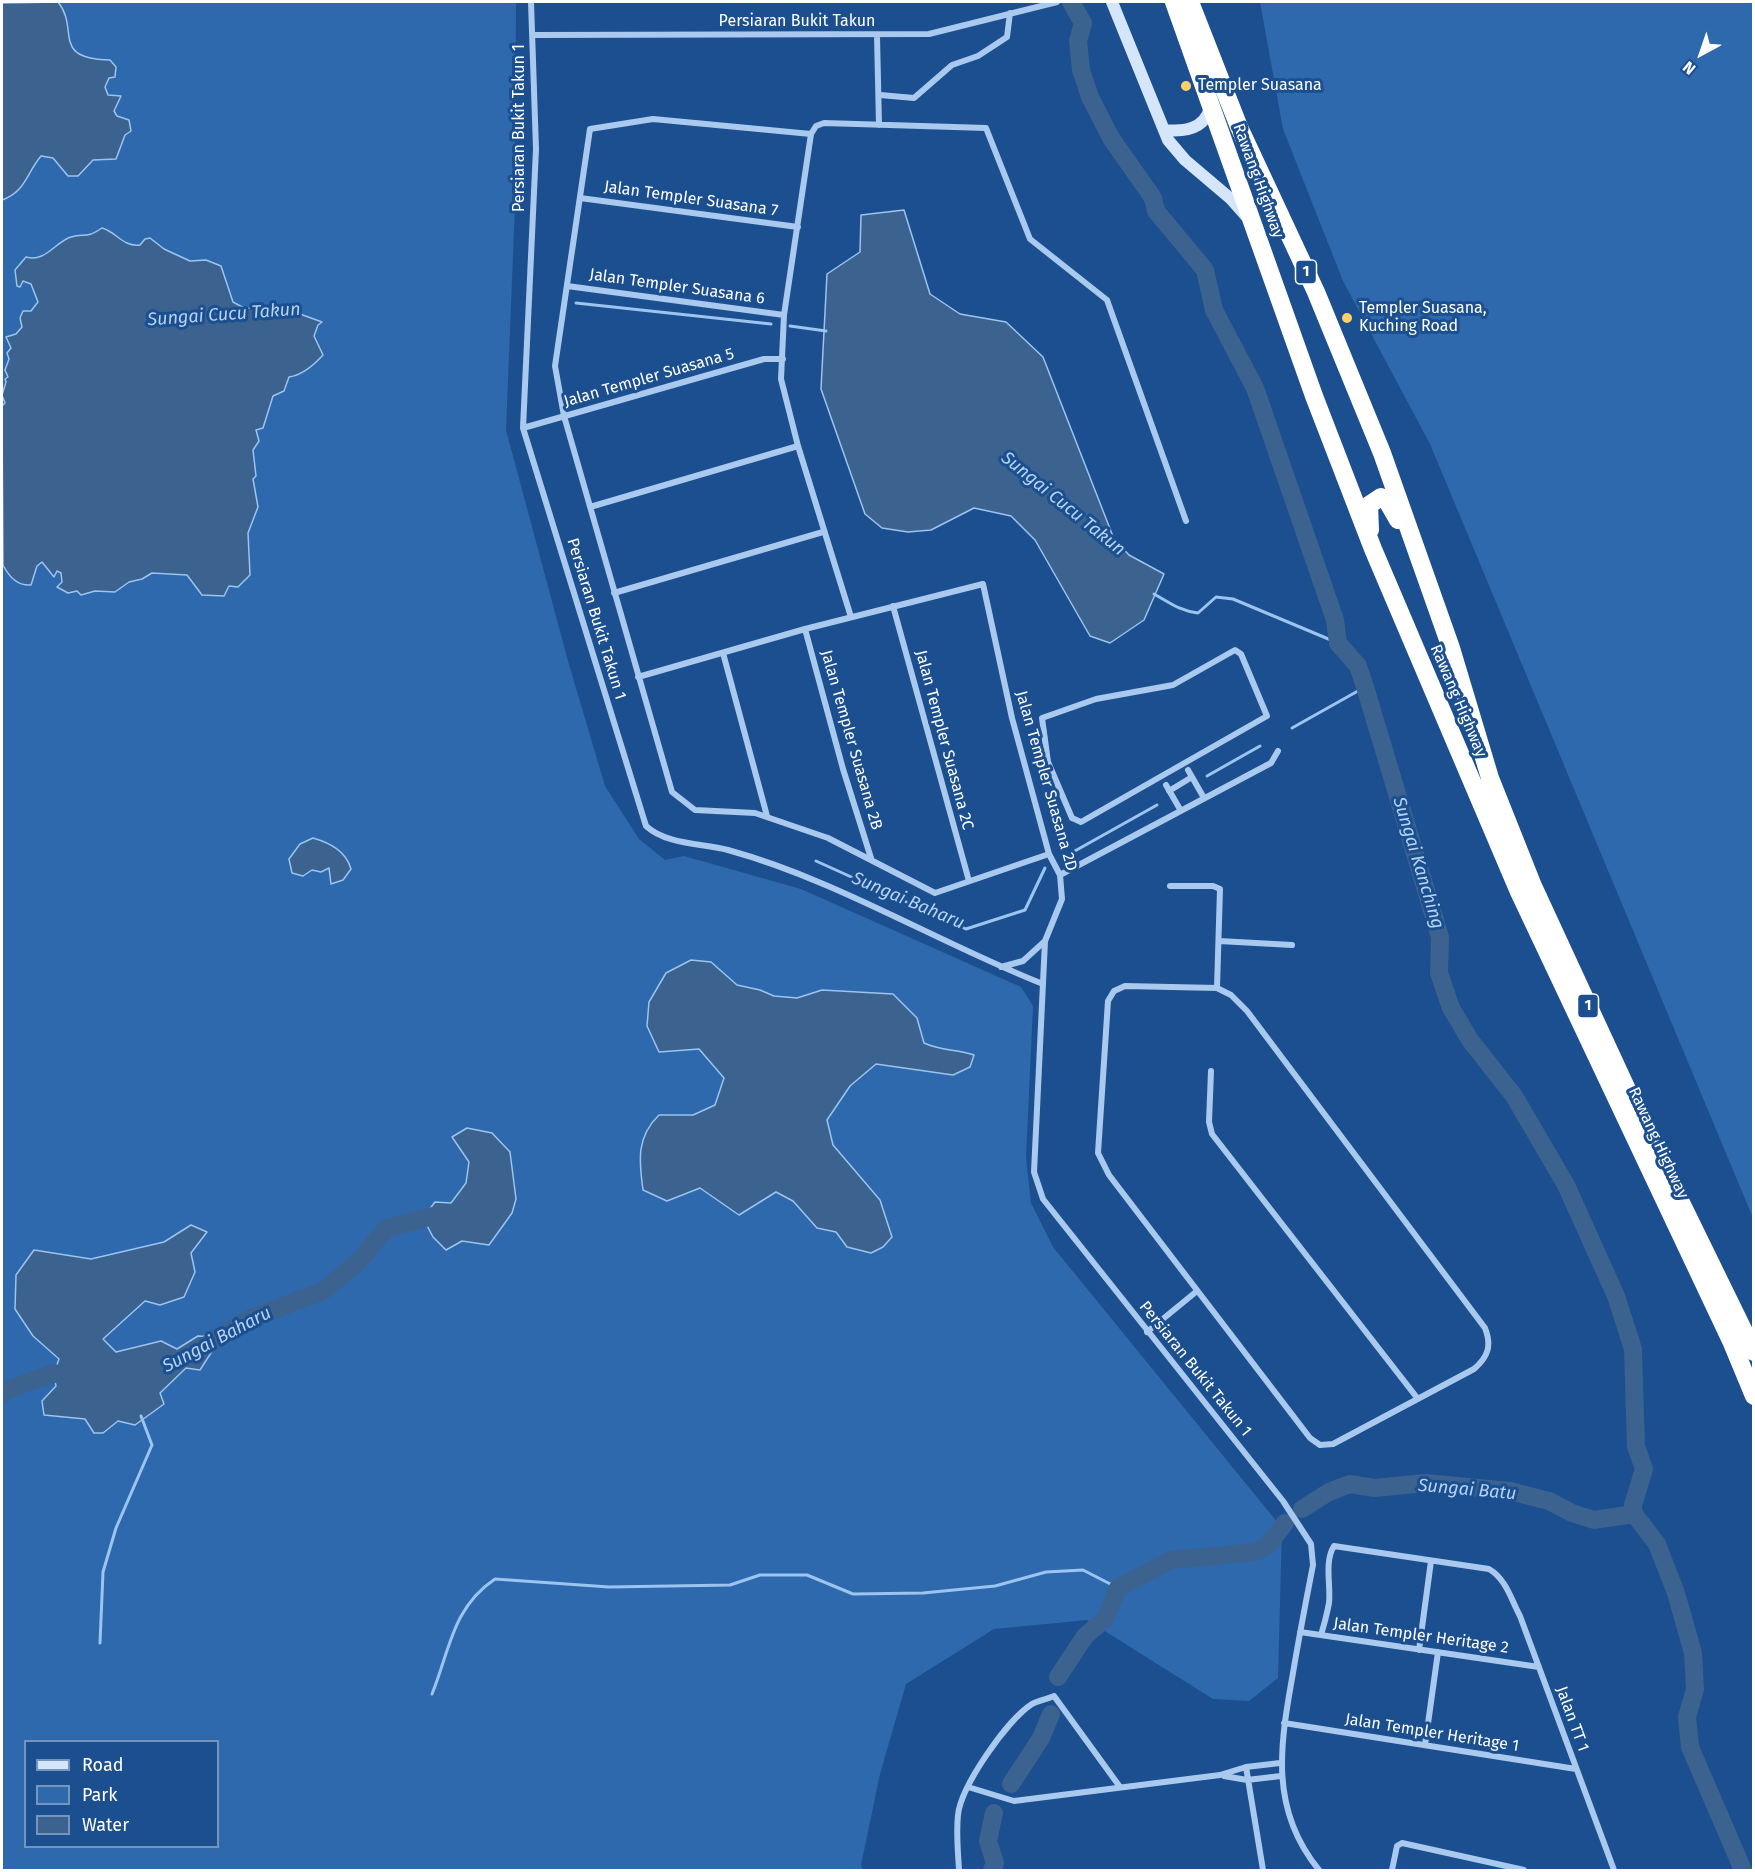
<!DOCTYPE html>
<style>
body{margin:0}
#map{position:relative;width:1755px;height:1872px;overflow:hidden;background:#1b4f8f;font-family:"Fira Sans",sans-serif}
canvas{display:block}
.frame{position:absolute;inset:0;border:3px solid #fff;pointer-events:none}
.legend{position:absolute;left:24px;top:1740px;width:195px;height:108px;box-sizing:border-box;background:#1b4f8f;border:2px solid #7695bc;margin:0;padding:8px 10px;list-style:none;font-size:18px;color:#fff}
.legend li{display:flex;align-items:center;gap:12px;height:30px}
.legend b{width:30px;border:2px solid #7695bc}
.north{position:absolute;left:1671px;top:24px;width:60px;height:60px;-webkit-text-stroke:4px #1b4f8f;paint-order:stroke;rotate:220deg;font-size:16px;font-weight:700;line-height:24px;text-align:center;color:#fff}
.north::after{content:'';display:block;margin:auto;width:21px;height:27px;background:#fff;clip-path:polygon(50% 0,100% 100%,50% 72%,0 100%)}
</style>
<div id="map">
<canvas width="1755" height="1872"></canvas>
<div class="frame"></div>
<ul class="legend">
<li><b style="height:8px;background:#d6e6fa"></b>Road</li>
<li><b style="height:16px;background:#2e69ad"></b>Park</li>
<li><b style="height:16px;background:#3c6290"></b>Water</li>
</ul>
<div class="north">N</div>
</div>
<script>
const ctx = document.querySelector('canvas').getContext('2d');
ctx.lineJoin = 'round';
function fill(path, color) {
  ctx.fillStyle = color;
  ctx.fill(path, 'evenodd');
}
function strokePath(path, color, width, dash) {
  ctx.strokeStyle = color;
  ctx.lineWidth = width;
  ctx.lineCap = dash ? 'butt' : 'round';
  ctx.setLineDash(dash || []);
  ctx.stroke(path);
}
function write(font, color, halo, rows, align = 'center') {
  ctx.font = font + ' "Fira Sans",sans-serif';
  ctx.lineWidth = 6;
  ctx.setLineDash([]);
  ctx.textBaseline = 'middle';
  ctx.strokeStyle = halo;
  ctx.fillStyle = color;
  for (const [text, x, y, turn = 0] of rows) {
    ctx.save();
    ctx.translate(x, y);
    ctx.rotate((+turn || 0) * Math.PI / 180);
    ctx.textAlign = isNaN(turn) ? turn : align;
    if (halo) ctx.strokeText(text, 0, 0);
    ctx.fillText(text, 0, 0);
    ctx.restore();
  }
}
fill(new Path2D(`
 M2 2H516L515 205 506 430 568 661 605 786 639 839 665 860 684 856 801 889 1021 987 1033 1006 1026 1158 1031 1203 1053 1247 1282 1528 1278 1678 1249 1701 1213 1699 1087 1620 994 1629 906 1684 880 1774 861 1865 863 1870H2ZM26 1742H218V1846H26Z
 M1260 2H1753V1218L1430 444 1343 281 1283 129Z`), '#2e69ad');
const water = new Path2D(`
 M58 2C80 29 50 59 110 60L116 67 115 77 109 78 105 87 108 95 121 96 114 111 117 116 129 120 131 131 125 135 116 159 93 160 78 176H68L53 158 41 156C26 174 26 191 2 200V3Z
 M904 210 930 294 960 314 1006 322 1043 357 1114 539 1129 555 1164 574 1144 620 1110 643 1090 636 1035 540 1011 516 974 508 931 530 908 532 882 528 865 514 821 389 827 274 860 252 861 215Z
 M102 228C117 232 122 247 140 245L145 239 150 238 164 249 190 261 206 260 221 266 233 302 244 308 289 310 322 322 318 325 314 336 323 355C314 365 302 375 289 377L284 391 273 396 263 428 256 430 259 441 253 450 256 476 253 479 258 507 248 533 250 575 238 587 229 586 224 596 202 595 187 575 152 573 142 579 129 582 115 592 95 591 81 595 77 591 68 593 57 587 62 582 61 573 57 571 54 577 42 562 37 566 31 585C18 586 9 577 3 565L2 406 5 403 2 395 6 382 5 379 8 377 5 370 9 359 7 353 11 348 6 337 16 334 22 327 20 318 23 311H31L38 302 31 284 23 281 20 287 17 286 15 270 26 257C45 263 55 242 71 237 85 233 86 239 102 228Z
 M313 838C330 843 346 851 351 869L343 880 331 884 329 868 321 872 312 870 303 876 292 873 289 859 300 844Z
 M691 960 711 962 737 985 760 990 774 996 797 998 822 990 893 994 917 1018 924 1043C941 1051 957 1049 974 1055L970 1067 953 1075 876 1064 850 1086 827 1120 833 1145 880 1200 892 1237 883 1247 871 1253 847 1247 836 1232 817 1228 793 1201 776 1192 739 1215 700 1188 667 1201 643 1190C639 1161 636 1137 659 1115H693L715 1105 724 1078 699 1049 659 1052 647 1026 649 1002 666 973Z
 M467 1128 492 1133 510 1152 516 1199 512 1213 489 1245 462 1241 446 1250 433 1237 423 1218 435 1202 451 1203 466 1183 469 1162 452 1137Z
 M191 1225 207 1232 191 1253 195 1272 184 1297 160 1305 145 1301 103 1339 116 1352 161 1341 177 1349 198 1336 217 1337 216 1345 200 1370 186 1368 160 1393 164 1404 135 1425 118 1421 103 1433H94L85 1419 44 1415 42 1401 56 1386 54 1373 59 1359 33 1336 15 1309 16 1275 34 1250 91 1259 164 1242Z`);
fill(water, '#3c6290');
strokePath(water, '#9cc4f0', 1.5);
strokePath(new Path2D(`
 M576 303 771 324
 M790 326 826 331
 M1154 594C1170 603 1180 611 1198 613L1216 597 1233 599 1338 643
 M1292 728 1365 687
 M1207 776 1260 746
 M1073 852 1157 805
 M816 861 966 929 1025 910 1045 868
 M100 1643 103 1572 116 1528 152 1445 141 1416
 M432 1694C450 1650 452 1608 495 1579L609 1587 730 1585 760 1575H807L853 1594 923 1593 995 1586 1046 1572 1083 1570 1118 1588`), '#9cc4f0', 3);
strokePath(new Path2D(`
 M1071 2 1083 23 1078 41 1081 70 1090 97 1111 138 1153 198 1156 211 1205 270 1214 310 1255 388 1335 620 1338 643 1358 666 1365 687 1440 937 1439 973 1451 1008 1470 1040 1514 1096 1566 1185 1616 1296 1633 1349 1636 1446 1644 1469 1633 1505 1634 1514 1657 1544 1676 1593 1693 1653 1695 1689 1687 1717 1690 1747 1743 1870
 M197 1351 247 1320 323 1291 357 1263 387 1228 445 1213
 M2 1395 4 1391 54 1373 77 1381
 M1302 1509 1329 1492 1350 1484 1374 1488 1426 1483 1510 1491 1549 1501 1572 1513 1594 1520 1634 1514
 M1058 1677 1085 1636 1105 1619 1118 1588 1171 1560 1256 1552 1269 1544 1285 1523
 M1011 1784 1041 1738 1051 1714
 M992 1870 995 1863 988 1841 994 1813`), '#3c6290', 18);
strokePath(new Path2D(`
 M531 2 536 149 523 428 646 826C667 845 701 843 728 850 837 880 937 942 1043 984
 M534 35 929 34 1057 2
 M877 36 879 125
 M880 95 914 98 952 65 978 56 1007 37 1010 13
 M811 134 653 119 590 129 555 366 564 416 672 792 695 810 755 813 828 838 935 893 1049 854
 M580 198 798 227
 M567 286 784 315
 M523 428 764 359H783
 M590 507 798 446
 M614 593 823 532
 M893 606 969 881
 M851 617 798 446 781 379 784 315 811 134 816 126 824 123 986 128 1030 239 1107 300 1186 521
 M805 629 843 769 871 858
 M1235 650 1241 654 1267 716 1081 822 1072 818 1048 762 1042 718 1096 699 1173 685Z
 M723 653 767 816
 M638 677 805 629 983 584 1012 718 1049 854 1060 875 1062 899 1045 941 1034 1172 1043 1199 1283 1501 1311 1544 1313 1565C1306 1601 1299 1637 1293 1673 1280 1745 1269 1809 1319 1870
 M1188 770 1204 798
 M1166 785 1181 811
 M1169 791 1192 777
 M1060 875 1271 763 1278 751
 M1170 886H1213L1220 889 1217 988
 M1219 941 1292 945
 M1001 967 1023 961 1045 941
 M1125 986 1217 988 1231 995 1247 1011 1485 1328C1492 1346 1488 1357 1474 1369L1333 1444 1320 1445 1310 1438 1109 1175 1098 1153 1108 1001 1114 991Z
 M1211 1071 1209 1122 1212 1134 1418 1399
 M1147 1332 1197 1291
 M1300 1632 1539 1667
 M1321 1635C1324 1625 1327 1614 1329 1603 1331 1585 1324 1562 1334 1546L1489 1569C1506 1579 1511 1599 1520 1616L1614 1870
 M1419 1650 1431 1561
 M1284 1723 1576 1769
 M1425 1745 1438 1652
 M1246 1767 1263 1870
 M1224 1776 1247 1780 1281 1776
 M968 1787 1014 1801 1220 1775 1246 1767 1280 1763
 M959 1870C958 1852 956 1833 958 1815 961 1786 1007 1720 1032 1704 1038 1701 1047 1699 1054 1696L1120 1787
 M1392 1870 1397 1846 1402 1843 1524 1870`), '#a9c9ee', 6);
strokePath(new Path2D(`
 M1112 2 1168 140 1185 160 1231 199 1247 217
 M1164 130C1183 132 1204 130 1210 108`), '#d6e6fa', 12);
strokePath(new Path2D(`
 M1174 2 1314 396 1373 549 1519 892 1732 1343 1754 1396
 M1190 2 1239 127 1316 292 1382 453 1451 648 1490 778 1533 886 1649 1137 1754 1352
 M1370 530 1369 505 1381 497 1386 499 1398 520`), '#fff', 18);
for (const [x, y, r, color] of [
 [1186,86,6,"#ffd166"],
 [1347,318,6,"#ffd166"]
]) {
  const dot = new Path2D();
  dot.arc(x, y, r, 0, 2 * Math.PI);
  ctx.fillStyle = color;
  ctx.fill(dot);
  strokePath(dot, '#1b4f8f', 2);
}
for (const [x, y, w] of [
 [1306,272,21],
 [1588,1006,21]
]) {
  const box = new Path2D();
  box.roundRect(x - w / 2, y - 12, w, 24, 4.5);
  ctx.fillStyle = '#1b4f8f';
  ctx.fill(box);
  strokePath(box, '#fff', 1.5);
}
write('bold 15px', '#fff', null, [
 ["1",1306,272],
 ["1",1588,1006]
]);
write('16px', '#fff', '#1b4f8f', [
 ["Persiaran Bukit Takun",797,22],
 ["Persiaran Bukit Takun 1",520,128,-90],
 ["Rawang Highway",1258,181,70],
 ["Jalan Templer Suasana 7",691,199,8],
 ["Jalan Templer Suasana 6",677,287,8],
 ["Jalan Templer Suasana 5",649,378,-16],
 ["Persiaran Bukit Takun 1",596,619,73],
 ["Rawang Highway",1458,701,67],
 ["Jalan Templer Suasana 2B",851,740,74],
 ["Jalan Templer Suasana 2C",944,740,75],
 ["Jalan Templer Suasana 2D",1046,781,74],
 ["Rawang Highway",1658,1143,65],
 ["Persiaran Bukit Takun 1",1195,1369,51],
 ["Jalan Templer Heritage 2",1421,1636,8],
 ["Jalan TT 1",1572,1719,70],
 ["Jalan Templer Heritage 1",1432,1733,9]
]);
write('16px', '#fff', '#1b4f8f', [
 ["Templer Suasana",1198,86],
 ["Templer Suasana,",1359,309],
 ["Kuching Road",1359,327]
], 'left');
write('italic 18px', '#b5d3f5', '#1b4f8f', [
 ["Sungai Cucu Takun",224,315,-4],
 ["Sungai Cucu Takun",1063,504,39],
 ["Sungai Kanching",1418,863,73],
 ["Sungai Baharu",908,901,23],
 ["Sungai Baharu",217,1340,-28],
 ["Sungai Batu",1467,1490,5]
]);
</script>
